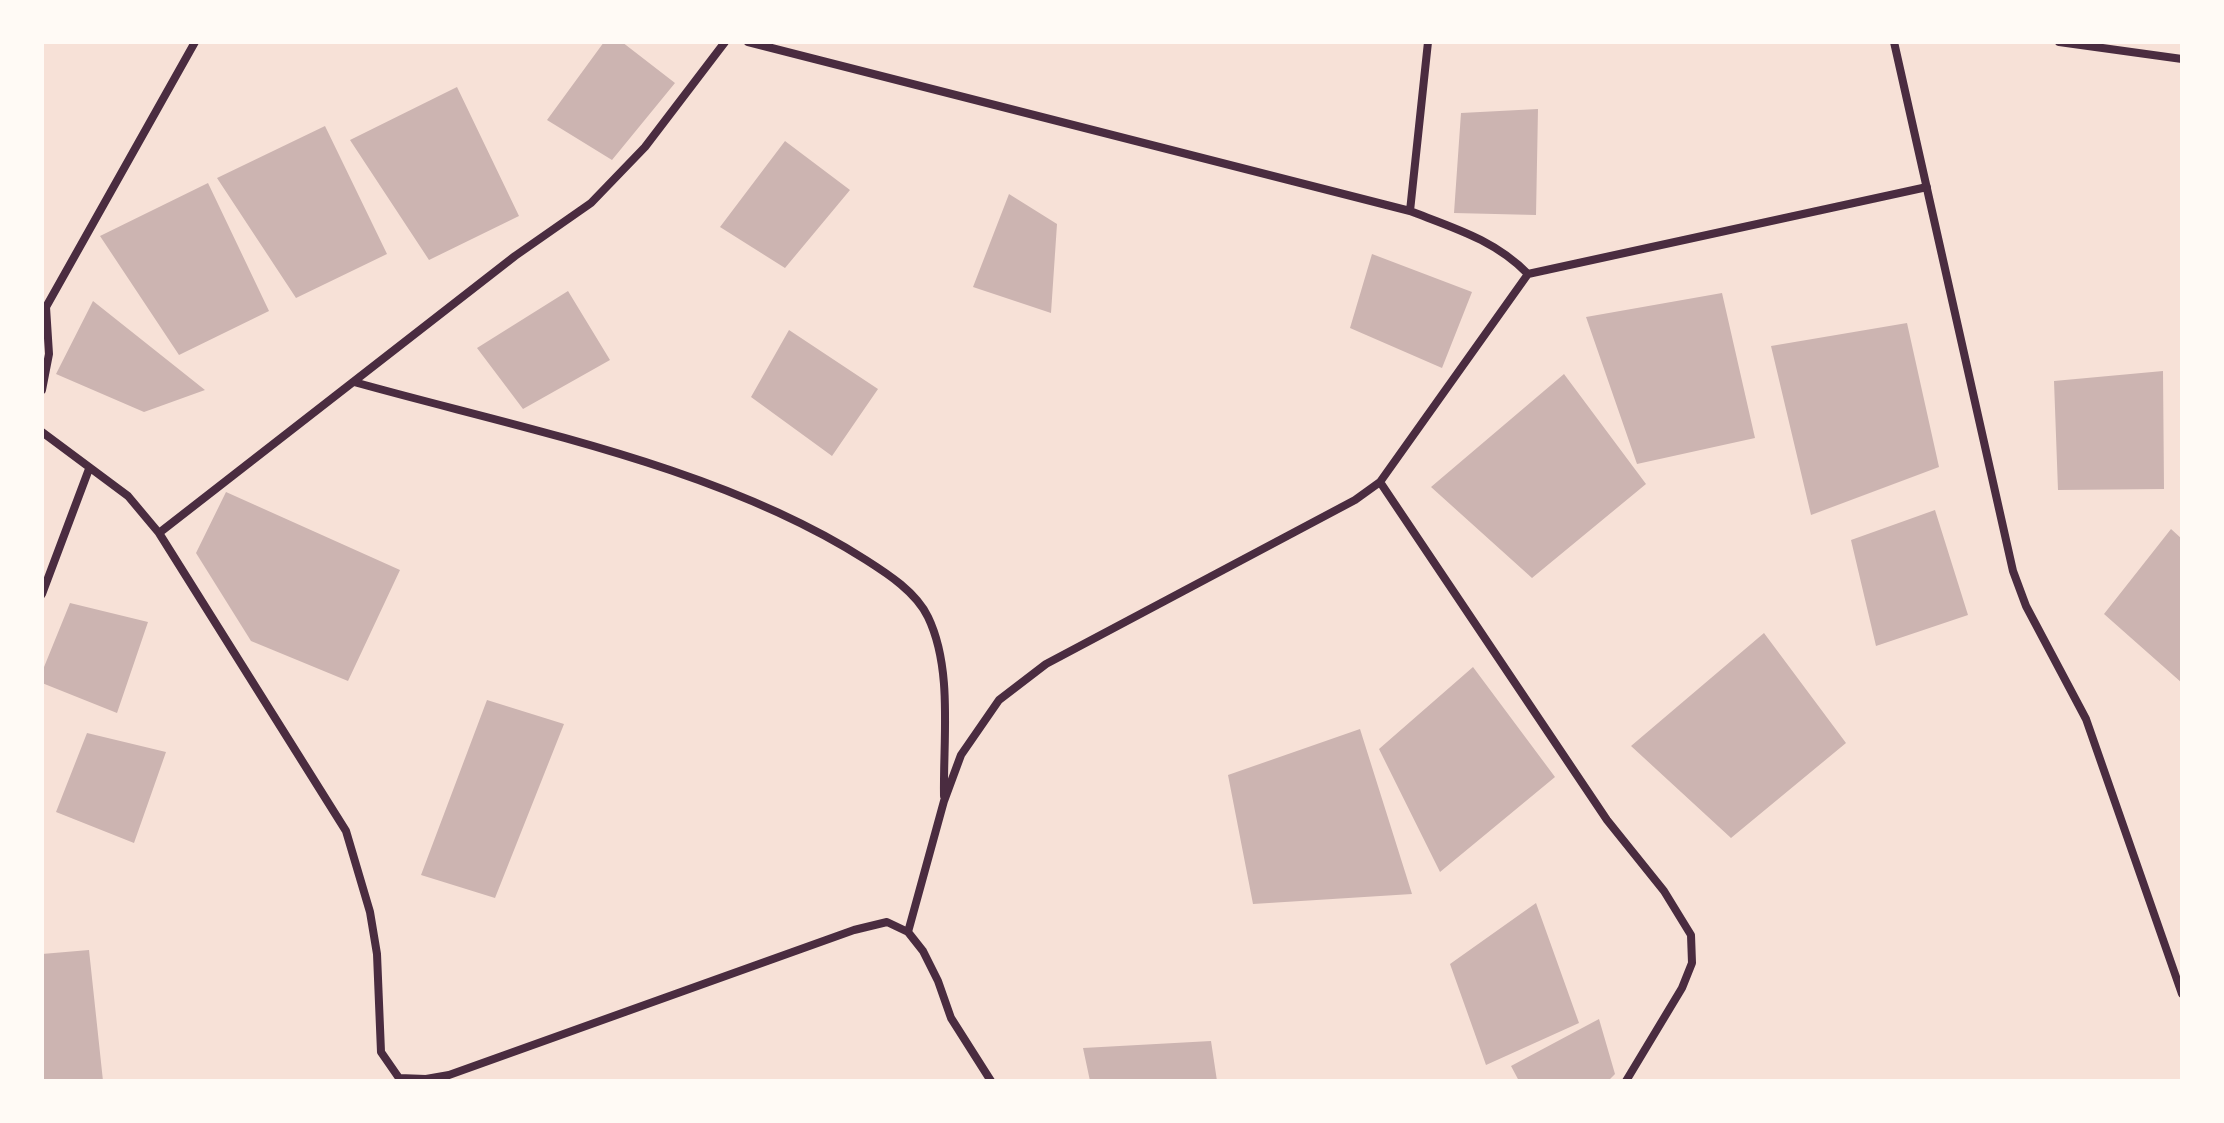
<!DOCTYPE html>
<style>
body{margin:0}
#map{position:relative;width:2224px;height:1123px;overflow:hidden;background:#f7e1d7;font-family:Roboto,sans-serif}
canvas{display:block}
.frame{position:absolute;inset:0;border:44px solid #fffaf5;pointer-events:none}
</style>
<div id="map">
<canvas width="2224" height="1123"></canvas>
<div class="frame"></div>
</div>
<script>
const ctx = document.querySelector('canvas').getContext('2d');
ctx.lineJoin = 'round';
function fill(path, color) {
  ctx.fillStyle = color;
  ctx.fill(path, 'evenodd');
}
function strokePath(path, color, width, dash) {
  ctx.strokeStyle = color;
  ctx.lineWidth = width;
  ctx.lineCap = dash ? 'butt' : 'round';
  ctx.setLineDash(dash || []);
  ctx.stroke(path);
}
fill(new Path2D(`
 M604 42H622L675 83 612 160 547 120Z
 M457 87 519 216 429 260 350 140Z
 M1538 109 1536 215 1454 213 1461 113Z
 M325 126 387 254 296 298 217 178Z
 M785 141 850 190 785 268 720 227Z
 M208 183 269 311 179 355 100 236Z
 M1009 194 1057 224 1051 313 973 287Z
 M1372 254 1472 292 1442 368 1350 328Z
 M568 291 610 360 523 409 477 348Z
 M1722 293 1755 438 1637 464 1586 317Z
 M93 301 205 390 144 412 56 374Z
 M1907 323 1939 467 1811 515 1771 346Z
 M789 330 878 389 832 456 751 397Z
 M2163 371 2164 489 2058 490 2054 381Z
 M1564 374 1646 484 1532 578 1431 487Z
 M226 492 400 570 348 681 251 641 196 553Z
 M1935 510 1968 615 1876 646 1851 540Z
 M2171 529 2182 539V683L2104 614Z
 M70 603 148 622 117 713 42 683V672Z
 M1764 633 1846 743 1731 838 1631 746Z
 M1473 667 1555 777 1440 872 1379 749Z
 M487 700 564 724 495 898 421 875Z
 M1360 729 1412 894 1253 904 1228 775Z
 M87 733 166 752 134 843 56 812Z
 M1536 903 1579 1023 1486 1065 1450 964Z
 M89 950 103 1081H42V954Z
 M1599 1019 1615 1074 1608 1081H1519L1511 1066Z
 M1211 1041 1217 1081H1090L1083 1048Z`), '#ccb4b1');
strokePath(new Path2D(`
 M748 42 1410 211C1454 228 1495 240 1528 274L1927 187
 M1894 42 2013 571 2026 606 2086 719 2182 994
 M2059 42 2182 59
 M1410 211 1428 42
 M354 382C522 429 719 466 866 560 888 574 916 592 928 617 953 669 943 739 944 796
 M42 390 49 354 46 307 195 42
 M42 432 128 496 159 533 346 831 370 912 377 954 381 1052 399 1078 426 1079 449 1075 854 930 887 922 908 932 923 951 938 981 951 1018 991 1081
 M1380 482 1607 820 1664 891 1691 935 1692 963 1682 988 1626 1081
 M159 533 515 256 591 203 645 147 725 42
 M42 594 89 469
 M908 932 944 801 961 755 999 700 1046 664 1355 500 1380 482 1528 274`), '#4a2c40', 8);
</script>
